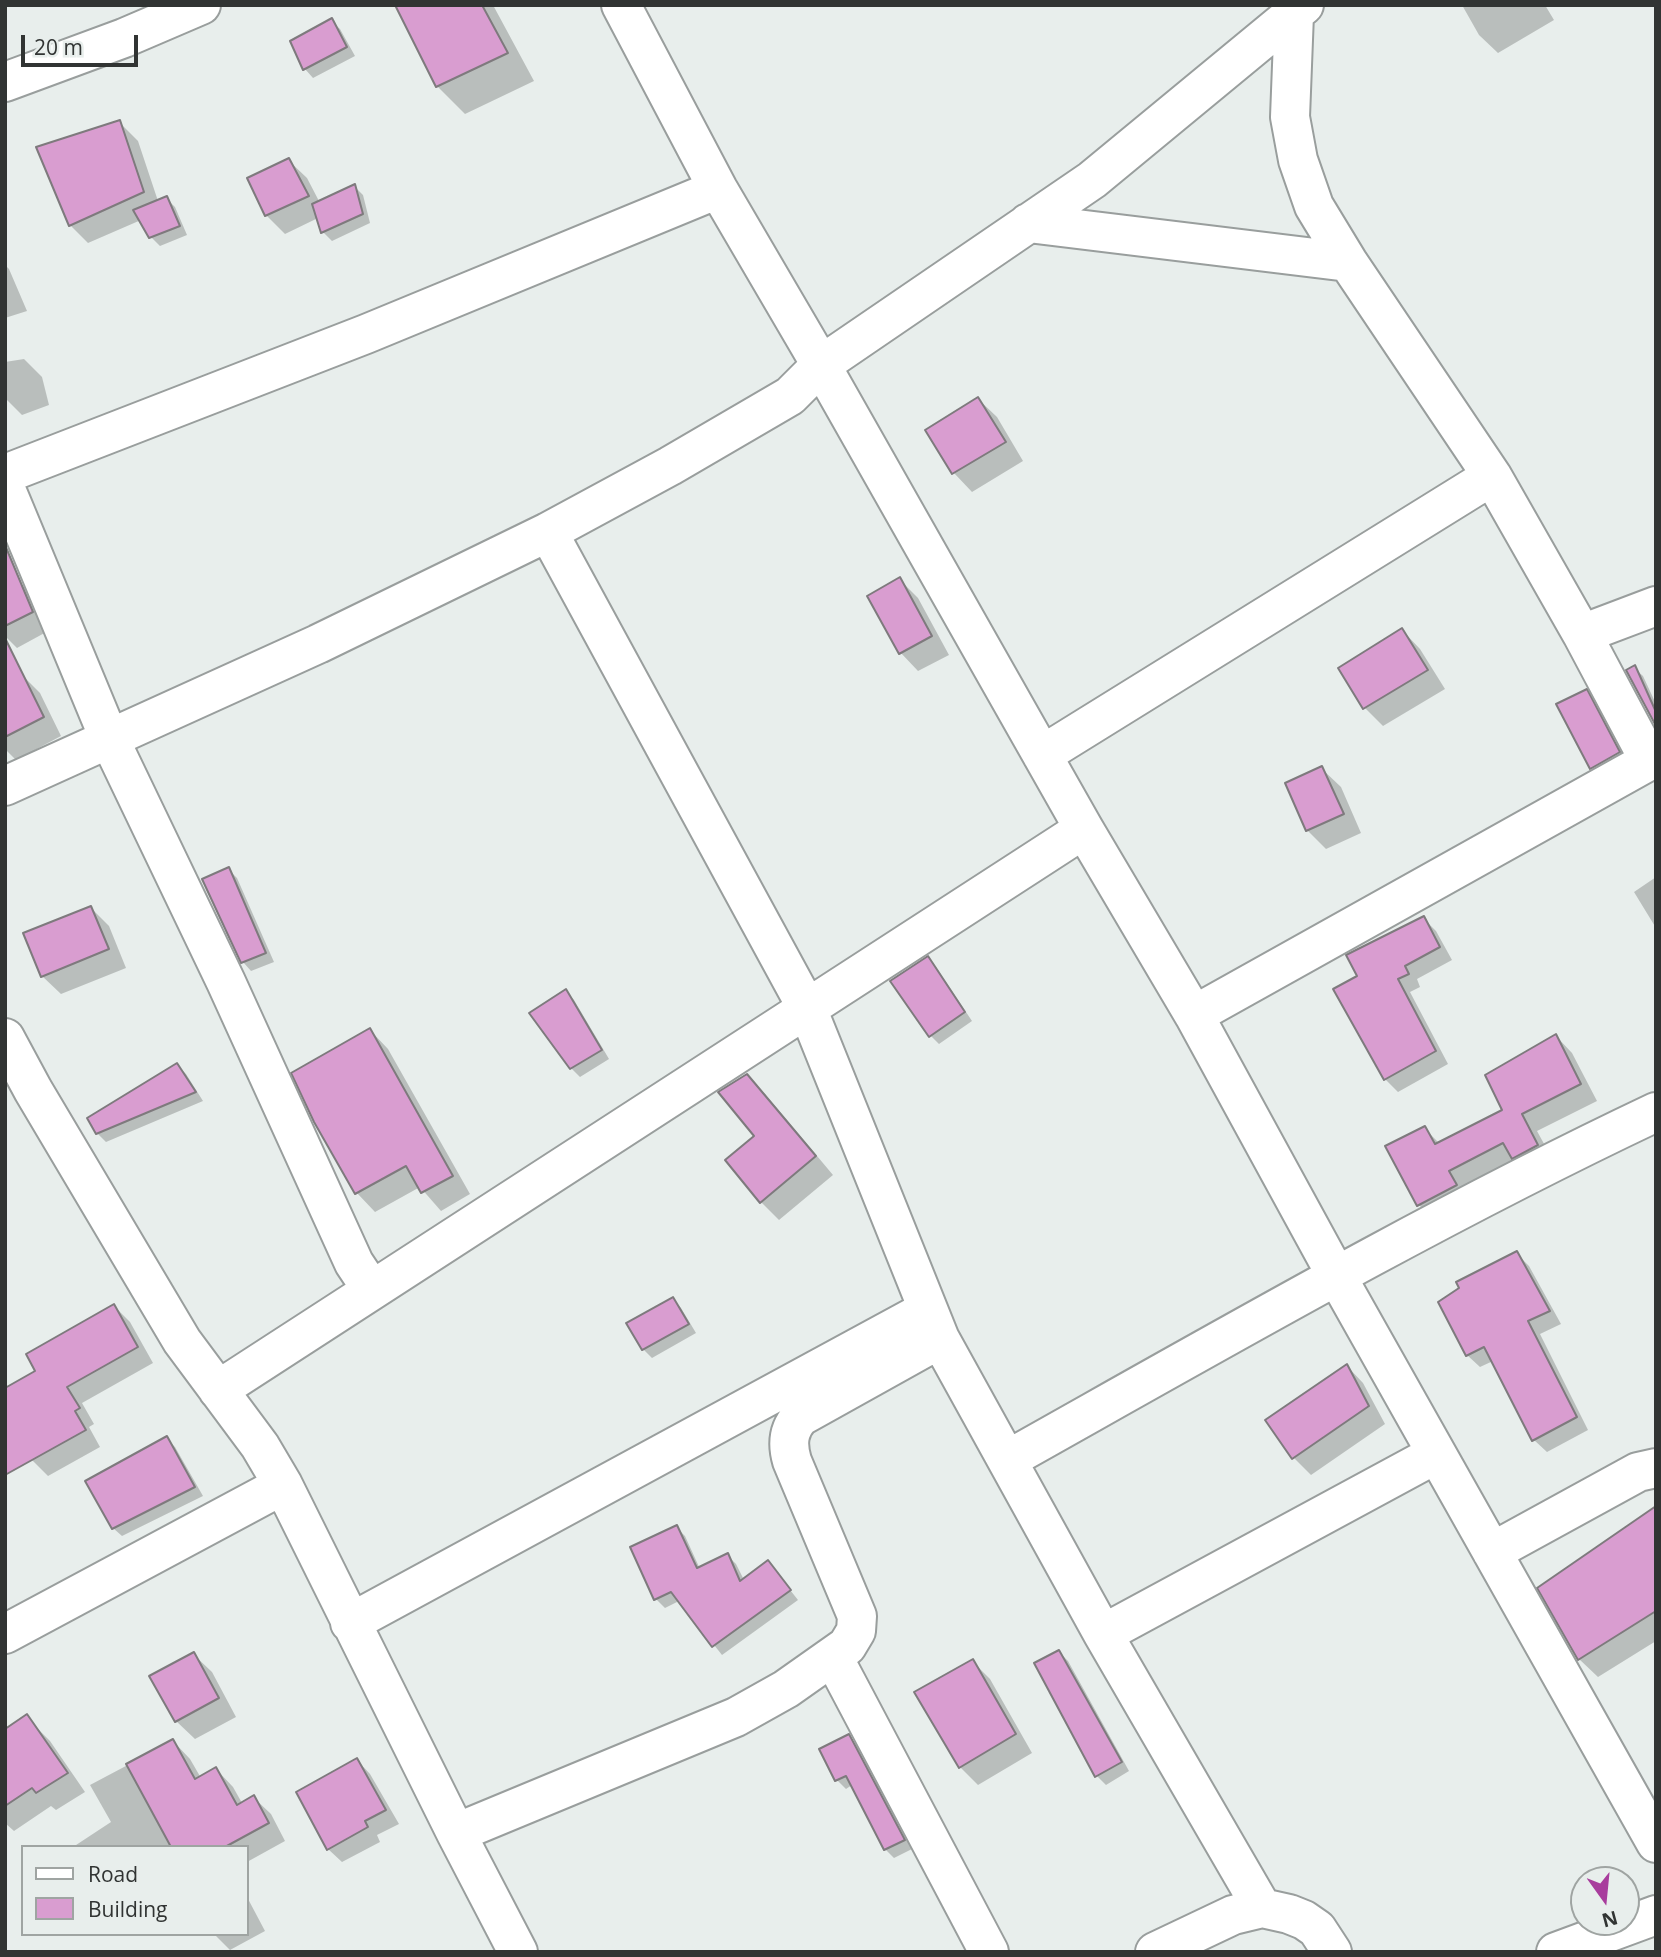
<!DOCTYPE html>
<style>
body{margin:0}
#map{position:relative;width:1661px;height:1957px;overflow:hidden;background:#e8eeec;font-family:"Open Sans",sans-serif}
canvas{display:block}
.frame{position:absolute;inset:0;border:7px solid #313433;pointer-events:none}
.legend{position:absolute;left:21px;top:1845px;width:228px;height:91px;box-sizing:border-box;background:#e8eeec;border:2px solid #9fa4a2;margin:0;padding:9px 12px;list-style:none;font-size:21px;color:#313433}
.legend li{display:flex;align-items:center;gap:14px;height:35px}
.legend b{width:35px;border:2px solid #9fa4a2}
.north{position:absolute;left:1570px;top:1866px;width:70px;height:70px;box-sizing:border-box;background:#e8eeec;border:2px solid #9fa4a2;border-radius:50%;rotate:165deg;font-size:19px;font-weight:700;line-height:28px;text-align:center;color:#313433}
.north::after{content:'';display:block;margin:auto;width:24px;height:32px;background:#a83d9d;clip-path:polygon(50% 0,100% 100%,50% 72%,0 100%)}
.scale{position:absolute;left:21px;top:35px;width:117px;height:32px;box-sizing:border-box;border:4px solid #313433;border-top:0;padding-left:9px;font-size:21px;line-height:24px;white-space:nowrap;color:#313433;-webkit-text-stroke:5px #e8eeec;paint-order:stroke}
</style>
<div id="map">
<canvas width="1661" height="1957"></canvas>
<div class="frame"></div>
<ul class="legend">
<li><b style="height:9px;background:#fff"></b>Road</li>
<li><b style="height:19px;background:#d99dd0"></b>Building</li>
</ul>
<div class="north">N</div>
<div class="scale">20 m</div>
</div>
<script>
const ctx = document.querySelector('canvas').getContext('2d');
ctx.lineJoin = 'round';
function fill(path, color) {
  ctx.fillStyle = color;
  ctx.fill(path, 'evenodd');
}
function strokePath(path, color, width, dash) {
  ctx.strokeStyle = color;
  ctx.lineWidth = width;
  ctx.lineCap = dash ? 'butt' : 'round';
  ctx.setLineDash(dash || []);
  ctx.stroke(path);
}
fill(new Path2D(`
 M397 5H493L534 81 465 114 437 86Z
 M1462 5H1545L1554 20 1498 53 1479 35Z
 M331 21 340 29 355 56 313 78 305 69 292 42Z
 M119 122 138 141 158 201 166 198 175 207 187 235 160 246 151 237 141 220 88 243 70 225Z
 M288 160 307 178 320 203 354 186 363 195 370 223 332 241 323 232 318 218 285 234 266 215 249 178Z
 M5 265 9 269 27 311 5 318Z
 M24 359 42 377 49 405 22 415 5 398V362Z
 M978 399 997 417 1023 461 972 492 954 473 927 430Z
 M899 579 918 598 949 655 918 671 900 652Z
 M19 582 38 600 50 630 17 648 5 636V589Z
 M1402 630 1420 649 1445 689 1383 726 1365 708Z
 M1634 668 1643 676 1656 704V722Z
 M22 675 40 693 61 736 16 760 5 749V682Z
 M1586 691 1605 710 1637 771 1609 786 1591 768Z
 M1322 769 1341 787 1361 833 1326 849 1307 830Z
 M228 869 237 878 274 962 251 971 243 962Z
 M1656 877V928L1634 892Z
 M91 908 109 926 126 968 61 994 42 976Z
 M1423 918 1436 931 1452 960 1417 979 1420 987 1410 992 1448 1064 1398 1092 1385 1079 1359 977Z
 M927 959 936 967 972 1021 939 1044 930 1035Z
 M566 991 574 1000 609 1059 580 1077 571 1068Z
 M370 1030 388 1049 470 1194 441 1211 420 1187 375 1212 357 1193 315 1121Z
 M1556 1036 1572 1053 1597 1101 1537 1131 1554 1162 1436 1222 1419 1205 1424 1128 1440 1144 1504 1110Z
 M177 1065 186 1074 203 1101 106 1142 97 1133Z
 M746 1076 765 1094 833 1175 779 1220 761 1202 756 1136Z
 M1516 1253 1529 1266 1561 1324 1540 1334 1588 1430 1547 1452 1534 1440 1493 1361 1480 1367 1467 1355Z
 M673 1299 681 1308 696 1333 652 1358 643 1349Z
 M114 1306 130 1322 153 1363 82 1403 94 1424 89 1427 100 1447 48 1476 32 1460 37 1372Z
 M1347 1366 1363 1383 1385 1424 1311 1475 1294 1458 1267 1420Z
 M166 1438 175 1447 203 1496 122 1536 113 1528Z
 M676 1527 685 1536 700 1569 728 1556 736 1564 744 1580 768 1562 798 1600 722 1655 679 1601 665 1608 656 1599 632 1548Z
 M1656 1554V1641L1598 1677 1579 1659Z
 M1059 1652 1068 1661 1129 1771 1106 1785 1097 1776Z
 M193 1654 212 1672 236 1717 195 1739 176 1721Z
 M972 1661 990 1679 1032 1753 978 1785 960 1767Z
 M32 1723 50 1741 85 1792 56 1810 51 1806 14 1831 5 1823V1741Z
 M849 1736 857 1745 912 1849 894 1858 885 1849 852 1785 846 1789 837 1780Z
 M173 1741 190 1759 201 1778 216 1769 233 1787 242 1803 253 1797 271 1814 285 1841 247 1862V1847H73L111 1822 90 1785Z
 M357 1760 370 1774 399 1824 377 1835 380 1842 342 1862 328 1849Z
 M247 1897 265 1931 230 1950 214 1934H247Z`), '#0003');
const building = new Path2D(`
 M395 5H482L508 53 436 87Z
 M332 18 347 47 303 70 290 41Z
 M120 120 144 192 69 226 36 147Z
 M289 158 309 196 265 216 247 178Z
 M355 184 363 214 321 233 312 204Z
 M167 196 180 226 149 238 133 210Z
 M978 397 1006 442 952 474 925 430Z
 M5 545 33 612 5 626Z
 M900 577 932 636 899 654 867 596Z
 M1402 628 1428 670 1363 709 1338 668Z
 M5 638 44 717 5 737Z
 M1635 665 1656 712V726L1626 670Z
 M1587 689 1620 752 1590 769 1556 704Z
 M1322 766 1344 814 1306 831 1285 783Z
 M229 867 266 953 241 963 202 879Z
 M91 906 109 949 41 977 23 933Z
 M1424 916 1440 947 1405 966 1409 974 1398 979 1436 1051 1384 1080 1333 989 1357 976 1346 955Z
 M928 956 965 1012 929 1037 890 981Z
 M566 989 602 1050 570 1069 529 1013Z
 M370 1028 453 1176 421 1193 406 1166 355 1194 314 1122 291 1073Z
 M1556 1034 1581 1084 1522 1114 1538 1145 1512 1159 1503 1143 1449 1171 1457 1185 1417 1206 1385 1146 1425 1126 1435 1144 1502 1110 1485 1075Z
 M177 1063 196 1092 96 1134 87 1118Z
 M747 1074 816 1156 760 1203 725 1160 754 1136 718 1092Z
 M1517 1251 1550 1311 1528 1321 1577 1417 1532 1441 1484 1347 1466 1356 1438 1302 1459 1288 1456 1282Z
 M673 1297 689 1324 642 1350 626 1323Z
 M114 1304 138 1347 67 1387 80 1408 75 1411 86 1430 5 1475V1388L35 1371 26 1354Z
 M1347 1364 1369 1406 1292 1459 1265 1420Z
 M167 1436 195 1487 112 1529 85 1481Z
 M1656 1506V1611L1578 1660 1537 1588Z
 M677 1525 697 1568 728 1553 740 1581 768 1560 791 1590 712 1647 671 1592 654 1600 630 1547Z
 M1059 1650 1122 1762 1095 1777 1034 1663Z
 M194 1652 219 1698 175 1722 149 1676Z
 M973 1659 1016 1734 959 1768 914 1692Z
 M27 1714 68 1773 36 1793 32 1788 5 1806V1729Z
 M849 1734 905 1840 884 1850 846 1776 835 1781 819 1749Z
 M173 1739 195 1779 216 1767 237 1805 254 1795 269 1823 225 1847H171L126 1764Z
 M357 1758 386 1810 365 1821 368 1827 327 1850 296 1792Z`);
fill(building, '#d99dd0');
strokePath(building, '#7e7a7d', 2);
const minor = new Path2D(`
 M621 5 718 189 821 365 1084 829 1194 1015 1336 1275 1656 1843
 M1294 14 1290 117 1298 160 1314 206 1348 262 1492 476 1582 634 1649 760
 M5 82 124 38 201 5
 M1028 223 1348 262
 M5 474 366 334 718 189
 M5 487 109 738 226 982 354 1263 372 1290
 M548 532 807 1008 940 1339 1103 1634 1262 1908
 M1582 634 1656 606
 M1042 755 1492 476
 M5 786 318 644 548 532 670 466 790 396 821 365 1092 180 1304 5
 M1194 1015 1656 757
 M5 1038 33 1090 182 1341 260 1446 283 1485 456 1833 518 1952
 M218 1390 1084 829
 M1007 1460C1221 1340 1434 1217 1656 1112
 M1492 1552 1638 1472 1656 1468
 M350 1623 927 1310
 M5 1634 283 1485
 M1103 1634 1436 1454
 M833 1657 989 1952
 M456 1833 736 1717 786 1689 847 1646 856 1631 857 1616 792 1461C787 1444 788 1430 800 1417L940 1339
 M1155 1952 1233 1915 1262 1908 1289 1914 1304 1920 1317 1929 1332 1952
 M1556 1952 1656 1915`);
strokePath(minor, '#999e9d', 42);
strokePath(minor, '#fff', 38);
</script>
